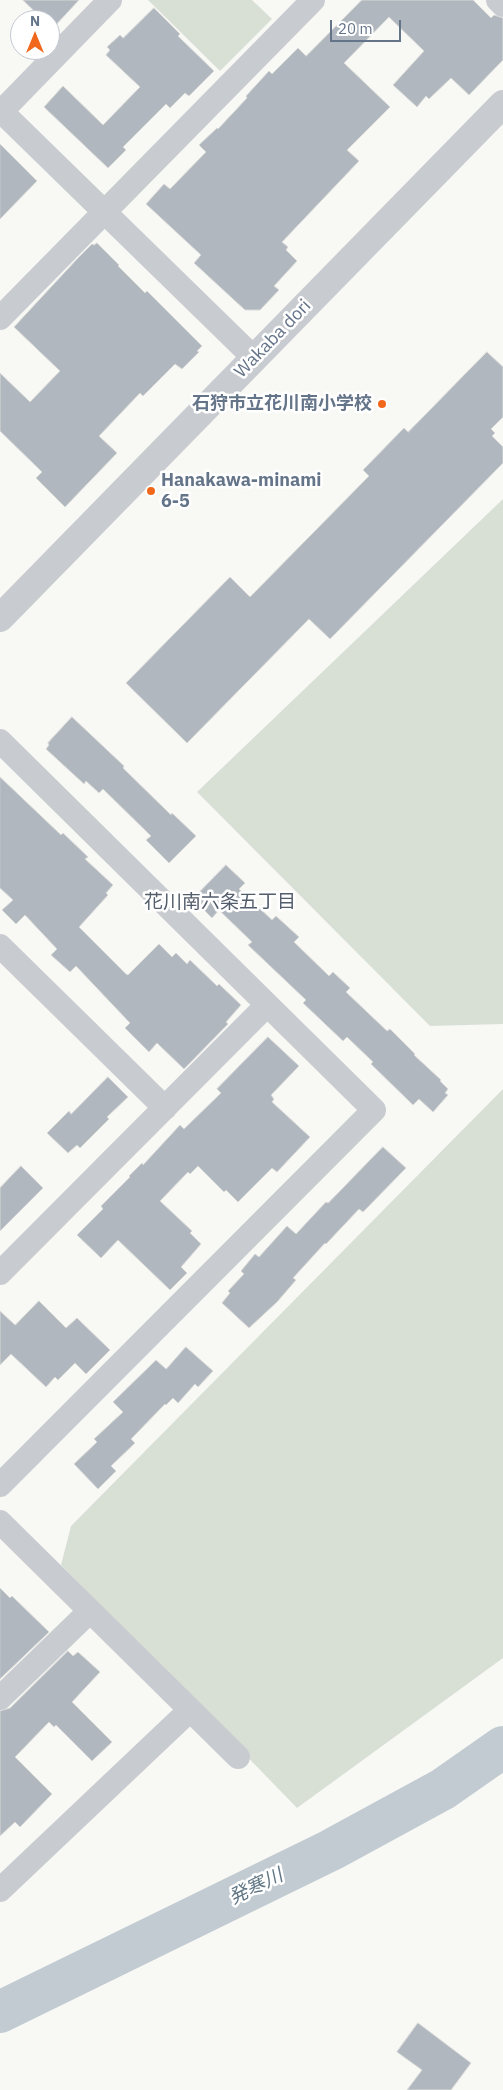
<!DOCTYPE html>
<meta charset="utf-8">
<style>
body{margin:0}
#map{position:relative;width:503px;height:2090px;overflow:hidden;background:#f8f8f5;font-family:"IBM Plex Sans",sans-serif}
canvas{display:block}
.north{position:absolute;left:10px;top:10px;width:50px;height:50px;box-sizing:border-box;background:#fff;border:1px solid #c1c7d0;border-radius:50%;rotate:0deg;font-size:14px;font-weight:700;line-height:20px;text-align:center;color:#647489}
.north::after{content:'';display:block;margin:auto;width:18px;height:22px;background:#f1681c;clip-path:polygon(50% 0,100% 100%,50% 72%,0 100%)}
.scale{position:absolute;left:330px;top:20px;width:71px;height:22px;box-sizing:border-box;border:2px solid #647489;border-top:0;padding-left:6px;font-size:15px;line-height:18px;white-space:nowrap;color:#647489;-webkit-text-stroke:4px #fff;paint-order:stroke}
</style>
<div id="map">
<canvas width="503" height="2090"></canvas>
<div class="north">N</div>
<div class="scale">20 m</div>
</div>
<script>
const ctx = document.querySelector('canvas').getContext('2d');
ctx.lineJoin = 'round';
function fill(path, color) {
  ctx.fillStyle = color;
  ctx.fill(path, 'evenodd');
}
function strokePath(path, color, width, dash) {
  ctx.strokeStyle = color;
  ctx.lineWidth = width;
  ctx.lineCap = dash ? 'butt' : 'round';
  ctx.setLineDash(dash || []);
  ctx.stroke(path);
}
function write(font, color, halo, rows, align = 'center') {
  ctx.font = font + ' "IBM Plex Sans","Noto Sans JP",sans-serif';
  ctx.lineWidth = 5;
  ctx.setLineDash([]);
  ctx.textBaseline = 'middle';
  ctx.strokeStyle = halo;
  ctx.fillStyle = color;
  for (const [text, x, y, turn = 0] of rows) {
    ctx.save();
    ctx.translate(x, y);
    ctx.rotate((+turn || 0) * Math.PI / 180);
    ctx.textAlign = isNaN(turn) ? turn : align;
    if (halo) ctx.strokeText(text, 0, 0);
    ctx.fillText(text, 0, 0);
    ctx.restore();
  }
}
fill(new Path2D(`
 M148 0H252L272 19 220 71Z
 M503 499V1024L430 1026 197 792Z
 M503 1089V1658L297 1808 61 1565 71 1526Z`), '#d8e0d6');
strokePath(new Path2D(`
 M0 2012 331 1850 443 1789 503 1747`), '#c1cbd1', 42);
const building = new Path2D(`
 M23 0H79L53 28 50 25V20H44Z
 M362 0H473L491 18 494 15 503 18V60L469 95 451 78 429 99 426 96 417 107 393 85 424 51 389 17 344 63 390 107 347 150 359 161 282 242 288 247 286 250 297 261 274 286 279 290 260 310H245L194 263 201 255 146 204 164 184 170 189 206 152 199 145 217 128 218 129 247 98 246 96 269 71 272 74 298 48 306 56Z
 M154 8 180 34 178 36 214 71 189 96 185 93 170 108 166 104 123 147 126 150 108 168 44 107 63 86 103 125 140 87 106 55 110 50 107 47 120 35 123 38Z
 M0 144 37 181 0 219Z
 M97 243 119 265 118 266 145 293 147 291 202 346 197 351 199 352 182 369 175 364 143 396 140 393 99 436 117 453 65 507 36 478 42 472 0 431V373L30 402 60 371 14 327 78 258 92 244 94 245Z
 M487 352 503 367V417L491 429 495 433 492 436 503 447V463L330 639 309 619 187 743 126 683 230 577 250 597 369 476 363 470 404 428 408 432Z
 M72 717 124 766 123 768 171 815 172 813 196 836 169 863 146 840 151 836 103 789 99 793 86 781 84 784 46 749 49 745 48 743Z
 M0 777 61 835 63 833 88 857 85 859 113 885 106 893 108 895 79 927 126 974 128 975 159 944 172 957 176 953 187 964 190 960 217 986 219 984 241 1005 226 1022 228 1024 184 1069 157 1043 149 1052 125 1028 130 1023 76 966 70 972 51 955 57 949 25 915 16 924 2 910 13 900 0 888Z
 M226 865 245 883 239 889 272 920 276 916 299 937 294 942 329 976 333 972 350 988 346 992 387 1031 390 1029 415 1054 414 1055 441 1080 440 1081 448 1089 445 1093 448 1095 433 1112 419 1099 413 1105 371 1064 373 1062 347 1037 343 1041 303 1003 306 1000 248 945 252 942 219 910 212 918 193 899Z
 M268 1037 299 1066 271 1095 274 1099 272 1102 310 1137 277 1172 272 1168 238 1202 226 1190 224 1192 198 1166 190 1174 188 1172 160 1201 192 1231 190 1233 201 1244 181 1267 187 1273 170 1290 118 1240 101 1258 77 1235 103 1209 101 1206 130 1177 129 1176 142 1163 143 1165 180 1125 184 1129 221 1093 217 1089Z
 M108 1077 128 1097 107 1117 109 1119 80 1148 77 1145 68 1153 47 1133 69 1111 71 1114Z
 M383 1147 406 1168 363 1212 359 1209 326 1244 325 1243 293 1278 296 1280 277 1302 249 1328 222 1303 230 1293 228 1291 244 1274 241 1271 255 1254 259 1257 287 1226 296 1234 326 1202 328 1203Z
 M21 1166 43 1188 0 1231V1188Z
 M39 1301 66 1328 77 1318 110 1350 86 1374 75 1363 58 1380 55 1377 46 1387 11 1354 0 1365V1311L15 1325Z
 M186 1347 213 1371 198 1387 195 1384 178 1403 173 1398 166 1405 165 1404 131 1439 135 1443 111 1466 116 1471 98 1489 74 1464 97 1442 94 1439 123 1412 113 1402 156 1360 166 1369Z
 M0 1588 10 1598 12 1596 49 1632 0 1679Z
 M68 1651 73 1656 78 1652 100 1672 72 1702 112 1742 92 1761 56 1725 54 1727 49 1722 15 1757 52 1794 20 1827 15 1822 0 1836V1711L10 1708Z
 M418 2023 471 2063 451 2090H407L422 2070 397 2052Z`);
fill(building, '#b0b7bf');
strokePath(building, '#d9dad7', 1);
strokePath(new Path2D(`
 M498 0 503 5
 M0 110 254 358
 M0 113 110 0
 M0 318 313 0
 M0 741 374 1110 0 1485
 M0 946 165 1108
 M0 1273 267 1005
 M0 1522 238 1757
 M0 1698 90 1611
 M0 1890 190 1710`), '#c8cbcf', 24);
strokePath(new Path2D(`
 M0 618 503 104`), '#c8cbcf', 28);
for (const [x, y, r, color] of [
 [382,404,5,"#f1681c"],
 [151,491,5,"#f1681c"]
]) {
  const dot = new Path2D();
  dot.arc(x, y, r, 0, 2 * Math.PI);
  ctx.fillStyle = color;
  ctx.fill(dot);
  strokePath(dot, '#fff', 2);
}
write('18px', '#647489', '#fff', [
 ["Wakaba dori",273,339,-46]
]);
write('bold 18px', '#647489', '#fff', [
 ["石狩市立花川南小学校",372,404],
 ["Hanakawa-minami",161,481,"left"],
 ["6-5",161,502,"left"]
], 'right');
write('19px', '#535e6d', '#fff', [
 ["花川南六条五丁目",220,903]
]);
write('italic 19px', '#607684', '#fff', [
 ["発寒川",256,1887,-26]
]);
</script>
